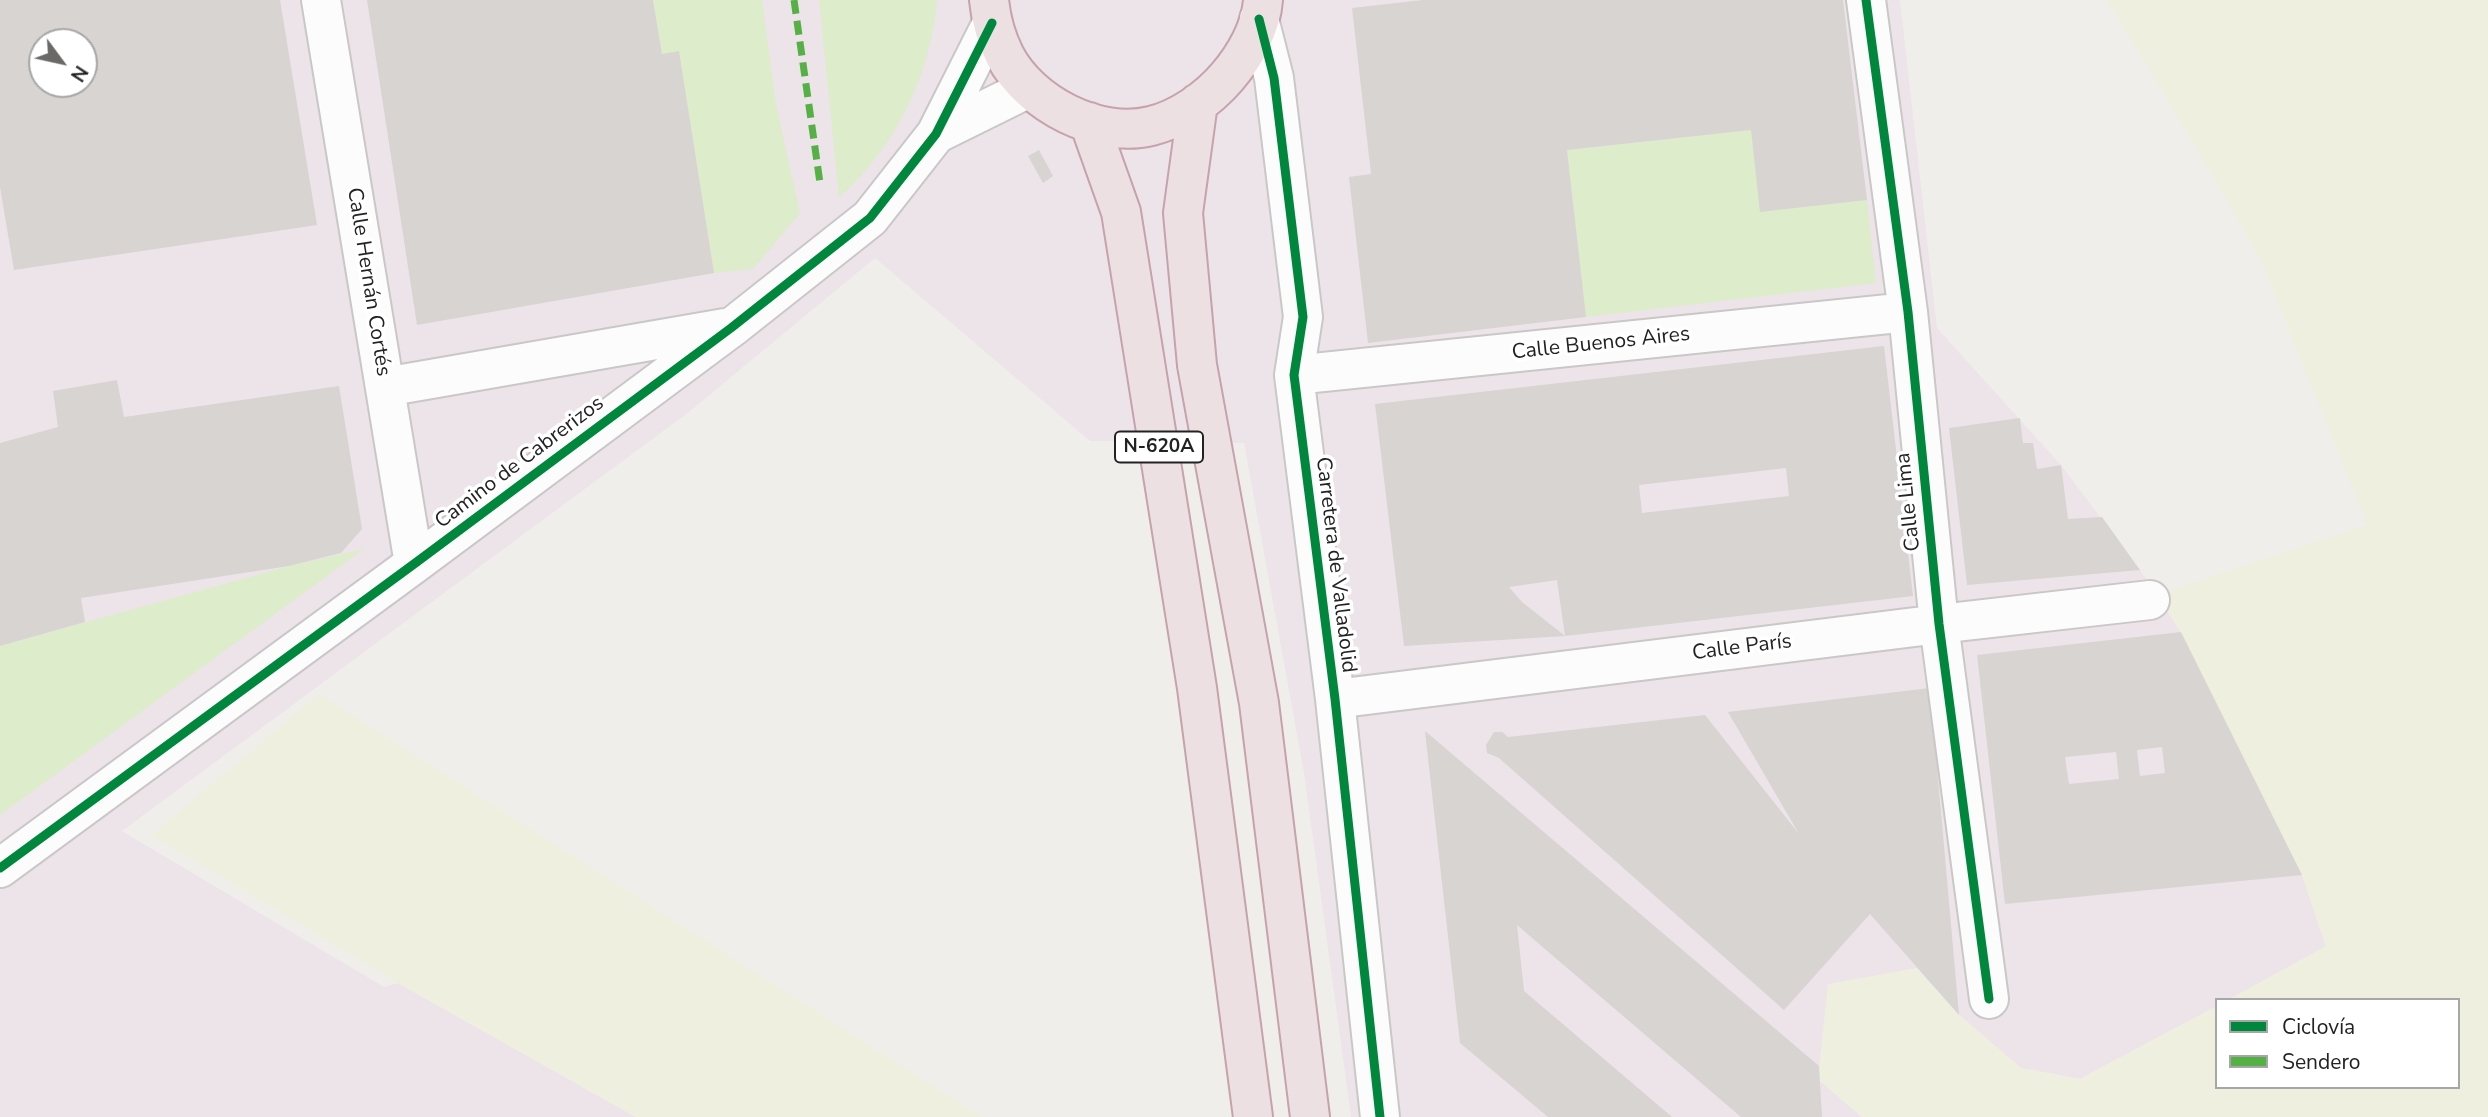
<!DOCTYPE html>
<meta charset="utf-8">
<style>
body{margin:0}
#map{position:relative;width:2488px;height:1117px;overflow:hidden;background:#f0eeeb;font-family:"Nunito Sans",sans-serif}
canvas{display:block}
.legend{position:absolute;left:2215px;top:998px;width:245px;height:91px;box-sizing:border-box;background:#fff;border:2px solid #a7a7a7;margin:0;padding:9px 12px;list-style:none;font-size:21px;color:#222}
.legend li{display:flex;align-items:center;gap:14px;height:35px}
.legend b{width:35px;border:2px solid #a7a7a7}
.north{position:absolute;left:28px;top:28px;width:70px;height:70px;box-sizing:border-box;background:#fff;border:2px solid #a7a7a7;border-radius:50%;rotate:123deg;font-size:19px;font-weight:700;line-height:28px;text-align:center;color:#222}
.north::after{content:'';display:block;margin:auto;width:24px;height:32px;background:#6a6968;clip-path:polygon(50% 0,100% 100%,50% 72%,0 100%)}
</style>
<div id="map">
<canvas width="2488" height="1117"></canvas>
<ul class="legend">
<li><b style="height:9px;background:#00873e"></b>Ciclovía</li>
<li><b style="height:9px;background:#55b145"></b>Sendero</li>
</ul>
<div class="north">N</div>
</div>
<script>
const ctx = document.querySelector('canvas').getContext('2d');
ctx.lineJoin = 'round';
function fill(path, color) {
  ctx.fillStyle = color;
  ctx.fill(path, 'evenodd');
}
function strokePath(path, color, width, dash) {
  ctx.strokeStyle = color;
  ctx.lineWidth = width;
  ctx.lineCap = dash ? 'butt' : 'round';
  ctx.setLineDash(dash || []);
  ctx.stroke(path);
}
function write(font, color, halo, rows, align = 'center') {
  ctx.font = font + ' "Nunito Sans",sans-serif';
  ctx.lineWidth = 7;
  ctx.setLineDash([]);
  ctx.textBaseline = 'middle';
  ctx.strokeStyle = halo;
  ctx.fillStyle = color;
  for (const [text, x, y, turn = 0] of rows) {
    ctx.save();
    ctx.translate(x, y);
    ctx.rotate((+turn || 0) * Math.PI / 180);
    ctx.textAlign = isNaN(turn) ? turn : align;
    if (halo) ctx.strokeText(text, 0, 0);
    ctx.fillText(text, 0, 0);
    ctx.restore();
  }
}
fill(new Path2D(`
 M0 0H1900L1937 328 2061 465 2140 570 2181 632 2302 875 2326 947 2228 1000H2217V1006L2080 1079 2021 1068 1959 1015 1916 968 1818 1079 1862 1117H1351L1304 773 1244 443 1090 441 875 258 689 412 122 831 384 987 398 983 636 1117H0ZM42 42H84V84H42Z`), '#ede4e9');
fill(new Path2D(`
 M2106 0H2488V1117H1862L1818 1079 1828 984 1917 968 1959 1015 2021 1068 2080 1079 2217 1006V1087H2458V1000H2228L2326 946 2302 875 2181 632 2156 595 2367 525 2260 258 2144 60Z
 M319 694 982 1117H636L398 983 151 835Z`), '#efefdf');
fill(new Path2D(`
 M653 0H762L776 104 800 213 753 269 714 273 679 52 662 54Z
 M819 0H937C931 76 895 147 839 198Z
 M1751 130 1761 212 1867 200 1876 283 1586 317 1567 150Z
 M364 549 0 815V646L289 566Z`), '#ddeccb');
fill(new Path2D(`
 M0 0H280L317 225 14 270 0 187ZM42 42H84V84H42Z
 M367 0H653L662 54 679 51 714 273 417 325Z
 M1423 0H1843L1867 200 1760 212 1751 130 1567 150 1586 317 1368 343 1349 177 1371 174 1352 8Z
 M1039 150 1053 176 1043 183 1028 156Z
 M1884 346 1913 596 1565 636 1404 646 1375 404ZM1786 468 1789 496 1642 513 1639 485ZM1557 580 1565 636 1522 602 1509 587Z
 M117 380 124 417 339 386 362 529 341 553 289 566 81 598 85 622 0 646V443L58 427 53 391Z
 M2020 418 2023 443H2033L2037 469 2061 465 2068 519 2102 517 2140 570 1967 585 1949 428Z
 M2181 632 2302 875 2005 904 1977 655ZM2162 747 2165 773 2140 776 2137 750ZM2116 752 2119 779 2069 784 2065 757Z
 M1930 688 1959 1015 1870 914 1784 1010 1499 758 1487 753 1486 745 1494 732H1502L1508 737 1705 715 1799 834 1728 712Z
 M1425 731 1819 1066 1822 1117H1741L1517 925 1524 991 1672 1117H1548L1460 1043Z`), '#d7d4d2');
const minor = new Path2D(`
 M321 0 414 564
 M1866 0 1908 312 1939 624 1989 999
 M1259 19 1274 78 1303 317 1294 375 1335 699 1380 1117
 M936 134 1029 88
 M1294 375 1908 312
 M385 387 725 328
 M1335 699 1939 624 2150 600
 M0 868 414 564 731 328 870 218 936 134 992 23`);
const highway = new Path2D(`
 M989 0C991 20 996 38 1005 56 1030 104 1098 139 1151 126 1180 119 1208 99 1227 77 1245 56 1261 28 1263 0
 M1198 103 1183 213 1197 365 1259 703 1310 1117
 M1089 122 1121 212 1197 688 1253 1117`);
strokePath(minor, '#c9c8c7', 42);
strokePath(highway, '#c5a2ac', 42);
strokePath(minor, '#fdfcfc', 38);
strokePath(highway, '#ece0e2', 38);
strokePath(new Path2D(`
 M794 0 820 183`), '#55b145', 7, [14, 7]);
strokePath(new Path2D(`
 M1866 0 1908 312 1939 624 1989 999
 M1259 19 1274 78 1303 317 1294 375 1335 699 1380 1117
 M0 868 414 564 731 328 870 218 936 134 992 23`), '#00873e', 9);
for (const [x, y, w] of [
 [1159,447,88]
]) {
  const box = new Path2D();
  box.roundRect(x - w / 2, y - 15.5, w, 31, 5);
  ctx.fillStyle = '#fff';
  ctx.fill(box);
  strokePath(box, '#222', 2);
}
write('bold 19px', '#222', null, [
 ["N-620A",1159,447]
]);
write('21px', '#222', '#fff', [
 ["Calle Hernán Cortés",368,282,81],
 ["Calle Buenos Aires",1601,344,-6],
 ["Camino de Cabrerizos",520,463,-37],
 ["Calle Lima",1909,502,-96],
 ["Carretera de Valladolid",1335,565,83],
 ["Calle París",1742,648,-7]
]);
</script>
